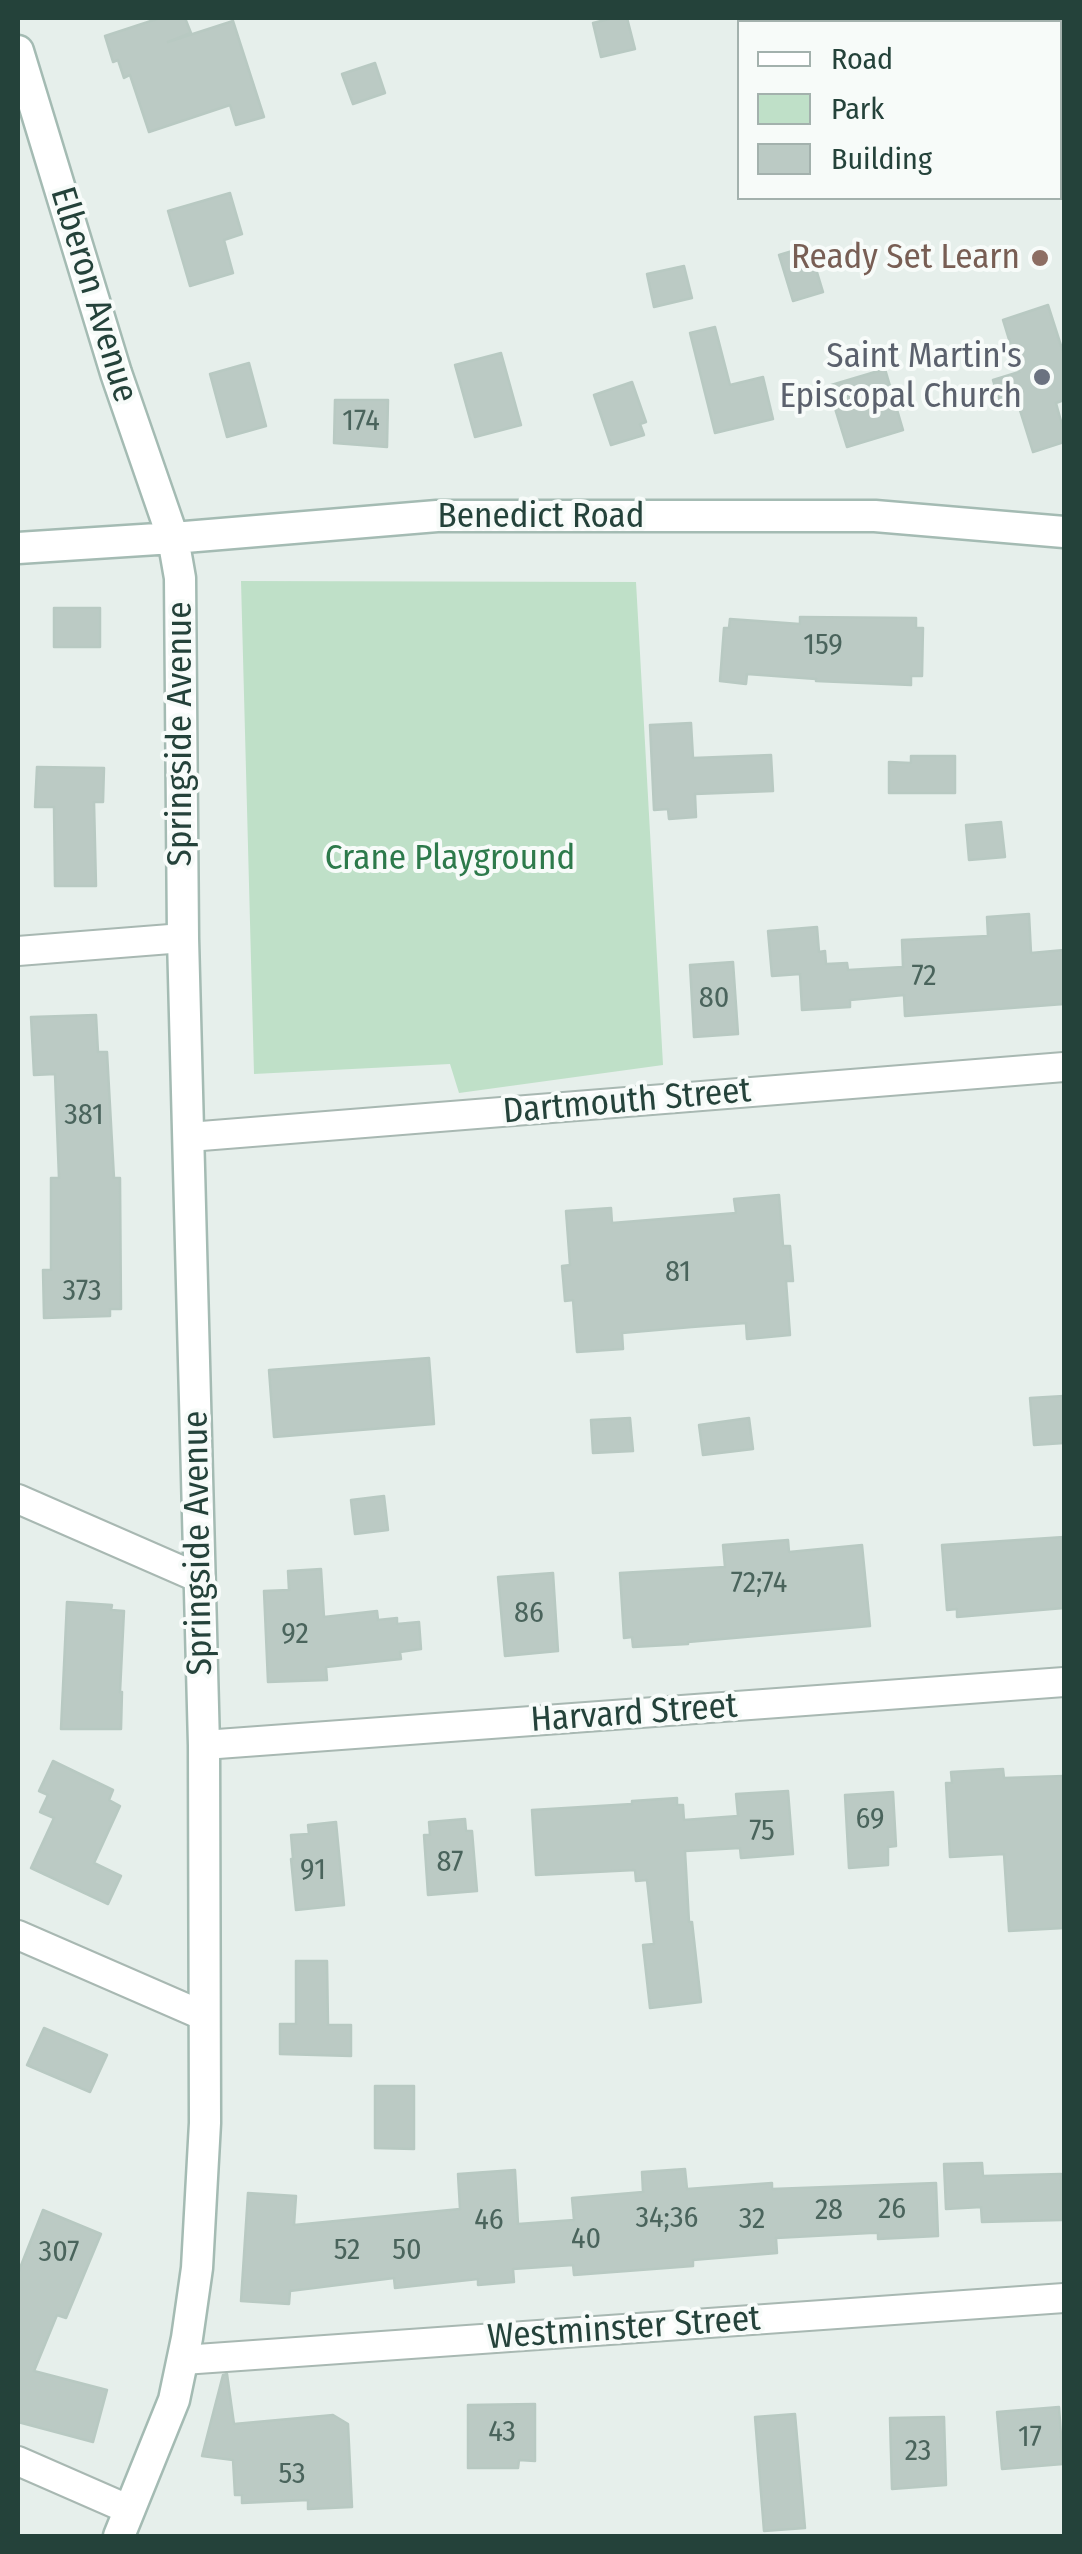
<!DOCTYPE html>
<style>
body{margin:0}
#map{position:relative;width:1082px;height:2554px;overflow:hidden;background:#e6efeb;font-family:"Fira Sans Condensed",sans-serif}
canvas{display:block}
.frame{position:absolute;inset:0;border:20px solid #24423a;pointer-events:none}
.legend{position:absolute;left:737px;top:20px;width:325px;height:180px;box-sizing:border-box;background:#f7fbf9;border:2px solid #a3b1ad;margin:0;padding:12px 18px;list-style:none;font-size:30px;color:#24423a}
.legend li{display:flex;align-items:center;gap:20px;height:50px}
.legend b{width:50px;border:2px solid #a3b1ad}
</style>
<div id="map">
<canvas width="1082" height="2554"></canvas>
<div class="frame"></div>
<ul class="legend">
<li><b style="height:12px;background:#fff"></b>Road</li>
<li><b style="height:28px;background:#bfe0c8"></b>Park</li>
<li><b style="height:28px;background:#bbcac4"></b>Building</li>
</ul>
</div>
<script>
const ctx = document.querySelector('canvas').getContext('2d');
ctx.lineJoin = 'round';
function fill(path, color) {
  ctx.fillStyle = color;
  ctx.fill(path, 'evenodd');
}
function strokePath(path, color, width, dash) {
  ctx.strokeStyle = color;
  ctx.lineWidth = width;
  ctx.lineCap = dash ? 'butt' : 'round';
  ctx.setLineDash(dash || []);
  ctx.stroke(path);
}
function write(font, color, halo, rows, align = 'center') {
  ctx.font = font + ' "Fira Sans Condensed",sans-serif';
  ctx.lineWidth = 8;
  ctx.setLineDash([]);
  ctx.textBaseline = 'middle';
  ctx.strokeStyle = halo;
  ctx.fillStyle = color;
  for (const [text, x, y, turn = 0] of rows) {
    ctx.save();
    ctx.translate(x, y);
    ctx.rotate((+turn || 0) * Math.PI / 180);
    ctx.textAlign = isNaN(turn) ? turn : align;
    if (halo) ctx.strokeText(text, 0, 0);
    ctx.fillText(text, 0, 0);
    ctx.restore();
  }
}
fill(new Path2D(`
 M241 581 636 582 663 1065 459 1093 450 1064 254 1074Z`), '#bfe0c8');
const building = new Path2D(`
 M160 18H185L191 33 168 42 233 21 264 117 236 125 230 105 149 132 130 75 124 78 118 60 113 62 105 36Z
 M613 18H627L635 49 601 57 593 23Z
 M375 63 385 93 353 104 342 74Z
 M230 193 242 234 224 240 233 273 190 286 168 211Z
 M809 246 823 292 793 301 779 255Z
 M684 266 692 298 654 307 647 274Z
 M1048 305 1064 355V400L1056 403 1064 432V442L1033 452 1018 404 1002 408 993 380 1019 372 1003 320Z
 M715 327 730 385 763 377 773 419 715 433 690 333Z
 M501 353 521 425 475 437 455 365Z
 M249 363 266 426 227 437 210 374Z
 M885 369 903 430 847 447 828 386Z
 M632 382 646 422 640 424 644 435 611 445 594 395Z
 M335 400H388L387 447 334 443Z
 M54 608H100V647H54Z
 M800 617 916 618V628H923L922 676H911V685L816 681V679L747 674 746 684 720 681 724 628H729L730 619 800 624Z
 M691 723 693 758 771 755 773 791 695 794 696 817 669 819 668 809 654 810 650 725Z
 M911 756H955V793H889V762L911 763Z
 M37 767 104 768 103 802H94L96 886H55L54 807H35Z
 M1001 822 1005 857 969 860 966 825Z
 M1029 914 1031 953 1064 950V1004L905 1016 904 995 850 1000V1007L802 1010 800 974 772 976 768 931 817 927 819 952 825 951 826 964 847 963 848 970 903 967 902 940 988 936 987 917Z
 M733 962 738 1034 694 1037 690 965Z
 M96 1015 98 1052H107L114 1178H120L121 1309H110V1316L44 1318 43 1270H51V1178H59L55 1074 34 1075 31 1017Z
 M779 1195 783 1246H790L793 1281H786L790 1335 747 1339 746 1323 692 1327 622 1333 623 1349 577 1352 573 1300 565 1301 562 1266 570 1265 566 1211 611 1208 612 1223 736 1213 734 1199Z
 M429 1358 434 1424 274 1437 269 1370Z
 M1064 1396V1443L1034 1445 1030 1398Z
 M630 1418 633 1451 593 1453 591 1420Z
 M749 1418 753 1449 703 1455 699 1425Z
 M384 1496 388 1530 355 1534 351 1500Z
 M1064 1537V1608L957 1617V1609L947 1610 942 1545Z
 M788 1540 789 1552 862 1545 870 1626 688 1642V1644L633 1647 632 1637 624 1638 620 1573 725 1567 723 1545Z
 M321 1569 324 1617 377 1611 378 1620 397 1618V1624L419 1622 421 1649 400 1652 401 1659 326 1667 327 1680 268 1682 264 1591 289 1590 288 1571Z
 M553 1573 558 1651 505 1656 498 1577Z
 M67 1602 112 1605 111 1610 124 1611 120 1692H122L121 1729H61Z
 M53 1761 113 1790 109 1800 120 1806 94 1863 121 1876 108 1904 31 1868 54 1818 40 1812 48 1795 39 1791Z
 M1003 1769 1004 1778 1064 1776V1928L1009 1931 1004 1854 950 1857 946 1783H952L951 1772Z
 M788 1791 793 1854 741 1858 740 1848 685 1851 689 1922H692L701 2002 650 2008 643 1945 654 1944 647 1880 636 1881 635 1870 536 1875 532 1810 632 1804V1801L677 1798V1805H683L684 1820 738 1816 736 1794Z
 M893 1792 896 1846 888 1847V1865L849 1868 845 1795Z
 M465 1819 466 1831H472L477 1891 428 1895 424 1835H430L429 1822Z
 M336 1822 344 1905 296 1910 291 1859H293L291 1835 309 1834 308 1825Z
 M296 1961H327L328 2025H351V2056L280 2054V2024H296Z
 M44 2028 107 2055 90 2092 27 2065Z
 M375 2086H414V2149L375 2148Z
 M982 2163 983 2176 1061 2174 1062 2220 982 2222 981 2207 946 2209 944 2164Z
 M685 2169 687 2189 772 2183V2189L936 2183 938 2236 878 2239V2233H870L776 2238 777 2253 693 2260V2266L574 2275 573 2265 513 2269 514 2282 478 2285V2279L395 2288 394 2278 290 2291 289 2304 241 2301 248 2193 296 2196 294 2225 460 2209 458 2174 515 2170 518 2224 574 2220 572 2198 643 2192 642 2172Z
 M43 2210 101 2234 66 2318 57 2315 34 2371 107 2390 93 2442 18 2422V2273Z
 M227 2374 234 2424 333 2415 348 2424 352 2507 308 2509V2500L242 2503V2495H235L233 2460 202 2456 223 2375Z
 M535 2404V2461L519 2460 518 2468H468V2405Z
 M1059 2407 1063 2464 1002 2469 997 2412Z
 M795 2414 805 2528 764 2531 755 2417Z
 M944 2417 946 2485 892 2489 890 2418Z`);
fill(building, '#bbcac4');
strokePath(building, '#b8c9c2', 2.5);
const street = new Path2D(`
 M18 951 183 938
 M189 1137 1064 1067
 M18 1499 201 1579
 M204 1745 1064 1682
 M18 1935 204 2016
 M183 2360 1064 2298
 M18 2461 130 2510`);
const secondary = new Path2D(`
 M18 51 116 373 173 538 180 578 183 938 204 1745 205 2123 197 2268 187 2338 174 2400 119 2536
 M18 548 173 538 437 516H875L1064 532`);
strokePath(street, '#a8b8b2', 32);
strokePath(secondary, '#a4bbb3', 35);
strokePath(street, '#fff', 28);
strokePath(secondary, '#fff', 30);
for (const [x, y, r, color] of [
 [1040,258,10,"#8d6e63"],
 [1042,377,10,"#6b7280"]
]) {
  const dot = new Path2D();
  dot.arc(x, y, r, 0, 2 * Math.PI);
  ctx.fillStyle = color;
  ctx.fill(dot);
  strokePath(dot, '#f7fbf9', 4);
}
write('30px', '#4a645c', null, [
 ["174",361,422],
 ["159",823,646],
 ["72",924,977],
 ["80",714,999],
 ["381",84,1116],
 ["81",678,1273],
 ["373",82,1292],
 ["72;74",759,1584],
 ["86",529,1614],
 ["92",295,1635],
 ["69",870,1820],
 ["75",762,1832],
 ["87",450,1863],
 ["91",313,1871],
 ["26",892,2210],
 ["28",829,2211],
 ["34;36",667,2219],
 ["32",752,2220],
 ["46",489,2221],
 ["40",586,2240],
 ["52",347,2251],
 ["50",407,2251],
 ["307",59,2253],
 ["43",502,2433],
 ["17",1030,2438],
 ["23",918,2452],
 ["53",292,2475]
]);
write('35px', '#785e54', '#f7fbf9', [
 ["Ready Set Learn",1020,258]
], 'right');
write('35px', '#24423a', '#f7fbf9', [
 ["Elberon Avenue",93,295,73],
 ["Benedict Road",541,517],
 ["Springside Avenue",181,734,-90],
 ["Dartmouth Street",627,1102,-5],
 ["Springside Avenue",199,1543,-91],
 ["Harvard Street",634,1714,-4],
 ["Westminster Street",624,2329,-4]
]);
write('35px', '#5b616d', '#f7fbf9', [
 ["Saint Martin's",1022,357],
 ["Episcopal Church",1022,397]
], 'right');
write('35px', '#2d7a4b', '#f7fbf9', [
 ["Crane Playground",450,859]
]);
</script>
